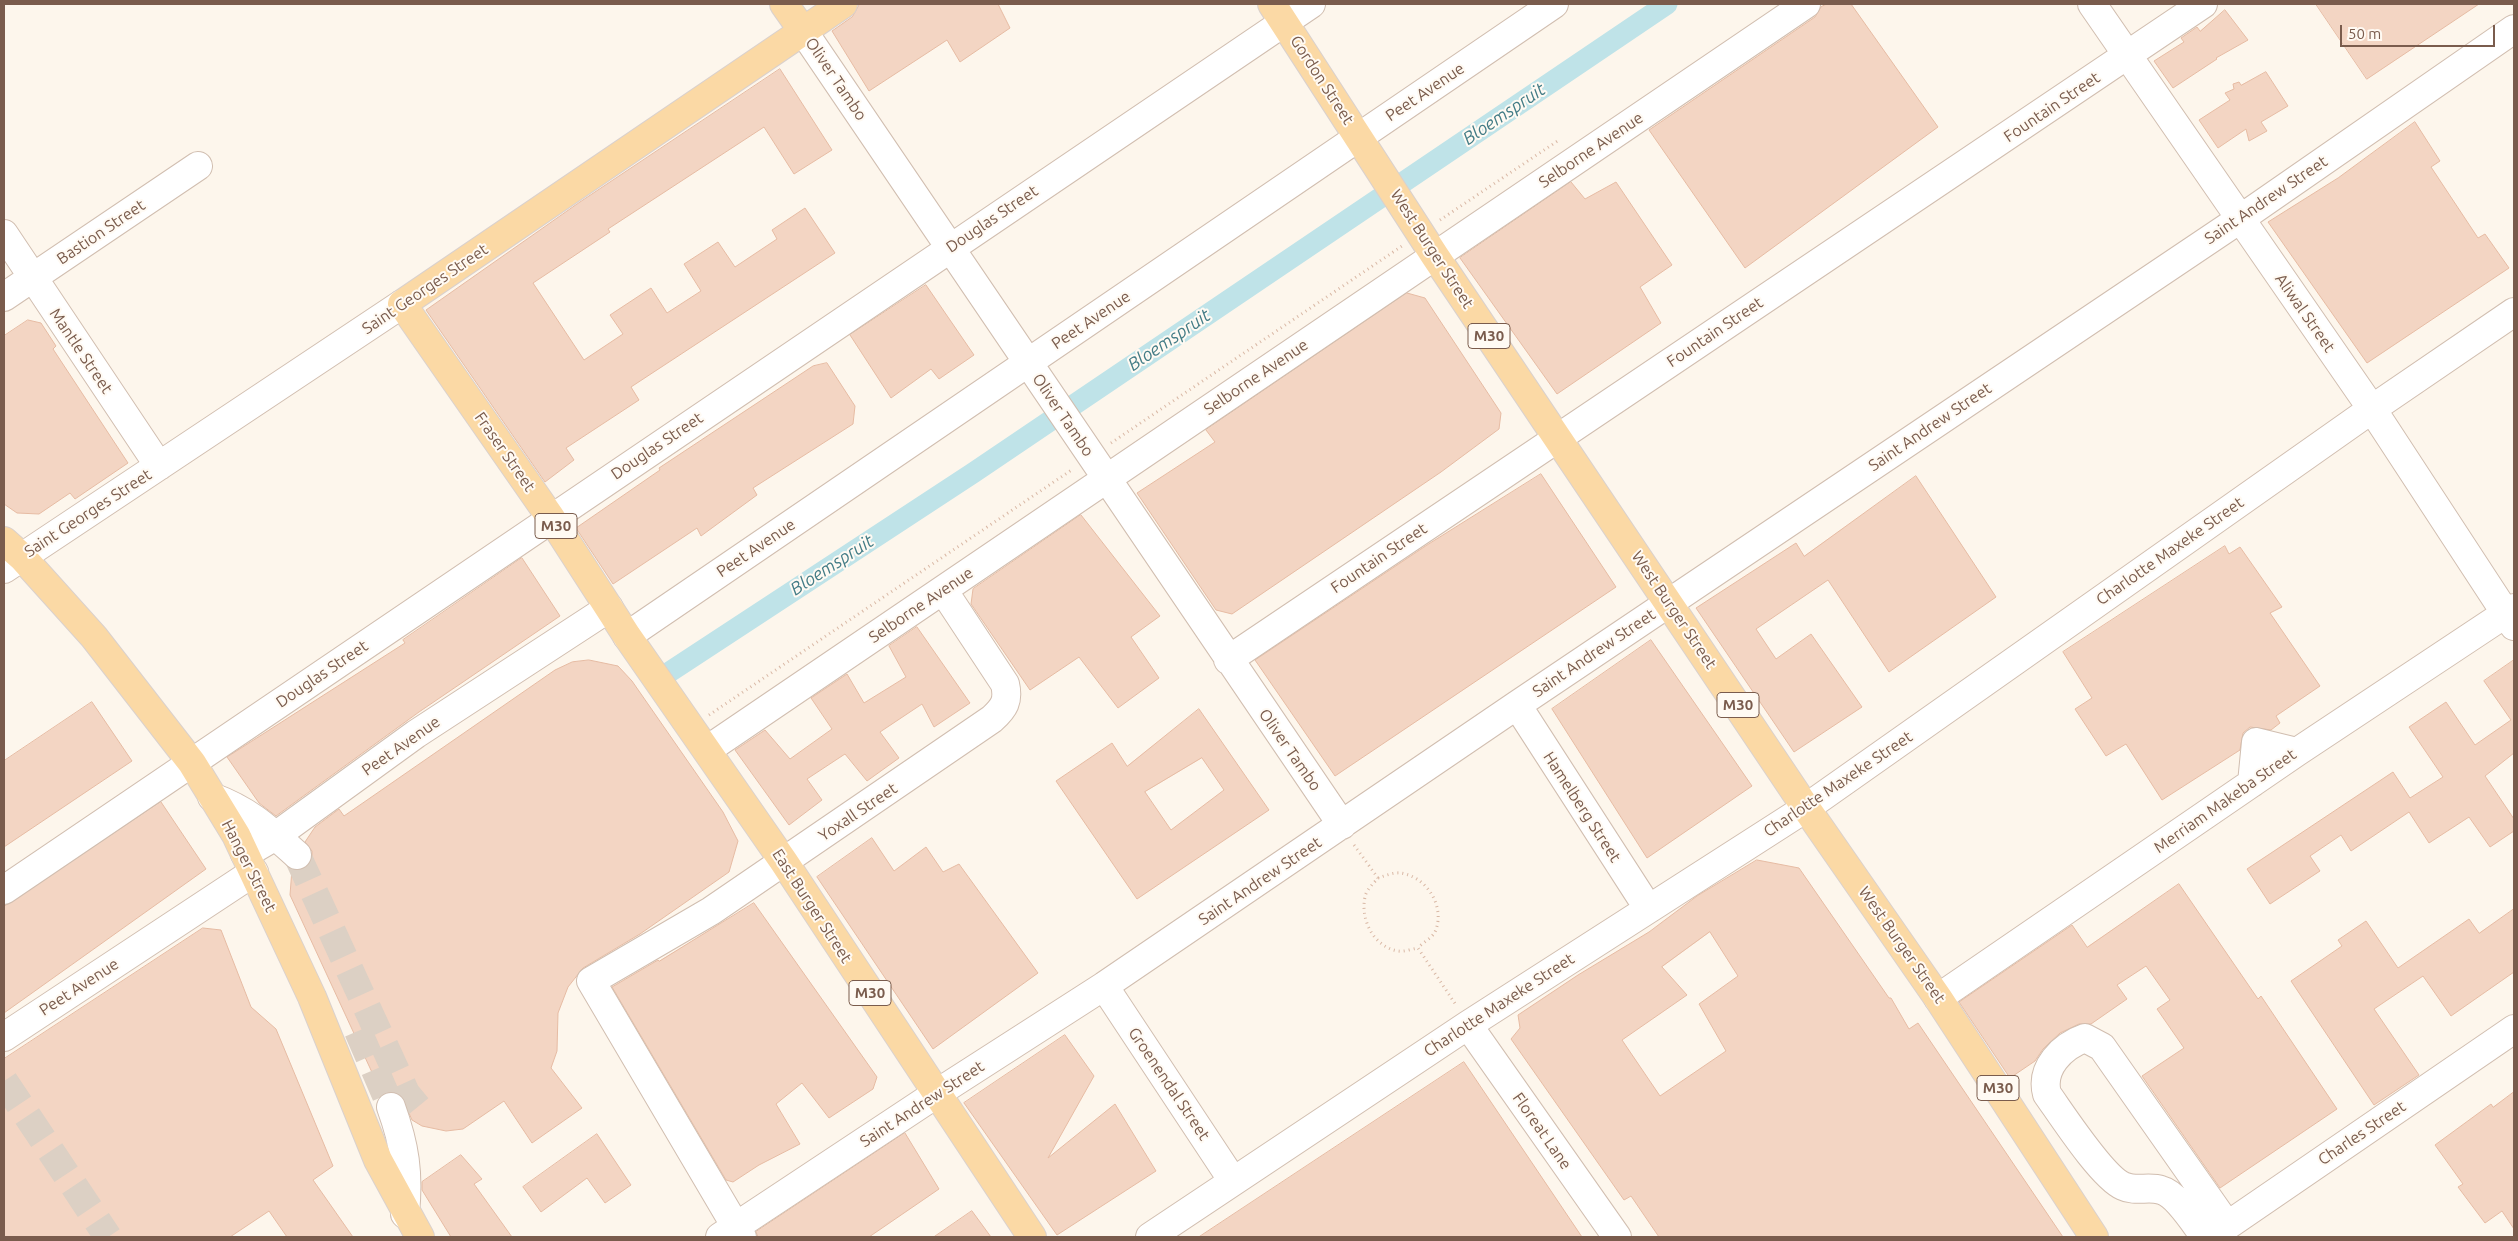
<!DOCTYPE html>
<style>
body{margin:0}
#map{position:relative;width:2518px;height:1241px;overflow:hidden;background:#fdf6ec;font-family:Ubuntu,sans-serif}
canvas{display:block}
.frame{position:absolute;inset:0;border:5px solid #7a5c4d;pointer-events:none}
.scale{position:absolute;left:2340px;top:25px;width:155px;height:22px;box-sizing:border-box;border:2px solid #7a5c4d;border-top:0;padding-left:6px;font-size:15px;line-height:18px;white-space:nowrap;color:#7a5c4d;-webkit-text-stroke:4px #fffaf3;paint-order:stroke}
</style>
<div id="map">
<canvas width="2518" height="1241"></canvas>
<div class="frame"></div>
<div class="scale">50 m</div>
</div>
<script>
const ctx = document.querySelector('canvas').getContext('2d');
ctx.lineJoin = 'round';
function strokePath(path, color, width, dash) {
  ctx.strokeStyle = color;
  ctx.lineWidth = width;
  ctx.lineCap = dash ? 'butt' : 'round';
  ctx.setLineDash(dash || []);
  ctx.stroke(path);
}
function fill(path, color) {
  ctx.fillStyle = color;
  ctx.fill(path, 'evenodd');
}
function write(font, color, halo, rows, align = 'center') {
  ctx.font = font + ' Ubuntu,sans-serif';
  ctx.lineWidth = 4;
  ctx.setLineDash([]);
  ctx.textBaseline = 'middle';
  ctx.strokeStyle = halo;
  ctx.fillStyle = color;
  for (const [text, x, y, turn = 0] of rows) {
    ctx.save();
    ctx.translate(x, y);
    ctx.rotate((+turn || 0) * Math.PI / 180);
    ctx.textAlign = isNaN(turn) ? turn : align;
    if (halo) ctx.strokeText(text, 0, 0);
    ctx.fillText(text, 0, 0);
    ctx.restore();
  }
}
strokePath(new Path2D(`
 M668 673 973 473 1667 4`), '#bfe3e8', 21);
const building = new Path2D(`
 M860 4H998L1010 28 960 62 947 40 869 91 832 31 852 17Z
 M1827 4H1851L1938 127 1745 268 1649 130 1815 17 1821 7Z
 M2316 4H2479L2367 79Z
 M2225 10 2248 40 2216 58 2217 59 2173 88 2154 61 2184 42 2181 38 2197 27 2200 31Z
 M780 69 832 150 794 174 764 127 608 229 610 232 533 283 584 360 623 334 610 315 651 288 667 313 701 291 684 264 718 242 735 267 777 239 772 230 805 208 835 253 631 387 639 400 566 448 574 460 545 482 426 310 577 204Z
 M2266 72 2288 106 2261 122 2267 131 2249 141 2246 129 2218 148 2199 120 2230 100 2225 93 2234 89 2233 84 2239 82 2241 85Z
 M2415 122 2440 161 2431 167 2478 238 2485 234 2509 268 2367 363 2268 222 2338 178Z
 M1571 182 1585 199 1616 182 1672 265 1640 287 1661 323 1557 394 1460 258Z
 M926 285 974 355 939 379 931 369 891 398 850 335Z
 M1407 293 1425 298 1501 413 1499 429 1441 472 1232 614 1216 610 1137 493 1215 442 1206 430Z
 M28 320 41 323 56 346 53 349 128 463 75 499 70 493 39 514 17 513 4 504V336Z
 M827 363 855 406 853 424 753 488 757 495 701 536 697 528 613 584 576 528 660 470 659 468 813 366Z
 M1541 474 1616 587 1335 776 1255 660 1427 545Z
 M1916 476 1996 597 1889 672 1828 580 1756 629 1776 659 1811 634 1862 707 1794 752 1696 608 1796 543 1804 556Z
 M1081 515 1160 616 1131 637 1159 678 1118 708 1079 657 1030 690 971 604 973 589Z
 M2225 546 2229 554 2240 547 2282 607 2270 613 2320 686 2276 716 2280 723 2271 730 2250 727 2243 733 2240 750 2162 800 2126 744 2106 756 2075 709 2092 698 2063 652Z
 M522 558 560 616 419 712 276 816 259 803 227 757 405 643 403 640Z
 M917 627 970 703 934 727 922 704 880 732 899 758 867 781 845 754 807 779 822 800 789 825 735 750 765 730 790 759 832 729 811 698 847 674 864 703 906 677 889 646Z
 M1651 640 1752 786 1647 858 1552 709Z
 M589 660 618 666 632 681 723 812 738 841 729 872 640 934 583 968 568 987 558 1013 557 1051 551 1068 582 1108 532 1143 504 1101 463 1129 446 1131 422 1126 412 1120 401 1095 394 1092 382 1094 290 895 292 869 301 870 309 865 312 859V851L305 842 315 827 339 809 344 816 555 670 572 662Z
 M2514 660V753L2485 776 2514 819V831L2490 847 2469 817 2429 843 2409 812 2351 851 2341 835 2310 856 2320 871 2270 904 2247 869 2393 772 2410 798 2443 777 2409 727 2446 702 2475 745 2511 720 2484 681Z
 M92 702 132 761 4 847V761Z
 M1199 709 1269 810 1137 899 1056 781 1112 743 1127 766ZM1202 758 1224 790 1171 830 1145 792Z
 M161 802 206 869 4 1013V907Z
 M872 838 894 871 926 847 943 872 959 864 1038 973 933 1049 817 877Z
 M1757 860 1799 868 1889 998H1891L1909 1029 1918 1023 2063 1237H1659L1631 1196 1624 1200 1511 1039 1520 1028 1518 1015 1578 975 1649 932 1697 896ZM1710 932 1738 976 1699 1004 1726 1051 1660 1096 1622 1040 1687 995 1662 967Z
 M2179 884 2258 999 2261 996 2337 1109 2220 1188 2142 1076 2184 1048 2157 1009 2170 1000 2146 966 2117 985 2127 999 2091 1024H2079L2060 1033 2043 1049 2035 1061 2010 1078 1959 1002 2072 925 2087 947Z
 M754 903 877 1077 873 1089 829 1118 802 1083 776 1104 800 1144 759 1165 733 1182 726 1180 612 987 658 960 659 961Z
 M2514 909V972L2451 1016 2423 976 2374 1009 2419 1075 2374 1105 2291 981 2342 946 2338 940 2366 921 2398 968 2469 919 2479 933Z
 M203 928 221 930 251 1007 276 1029 333 1166 313 1180 353 1237H287L269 1211 230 1237H4V1059Z
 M1065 1035 1094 1076 1048 1158 1115 1104 1156 1171 1057 1235 964 1103Z
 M1464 1062 1582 1237H1199Z
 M2514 1092V1229L2502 1211 2485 1223 2458 1187 2463 1184 2435 1145 2491 1104 2493 1107Z
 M905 1133 939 1189 869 1237H758L756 1232Z
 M597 1134 631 1185 605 1203 587 1178 541 1212 523 1187Z
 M461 1155 482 1179 474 1184 512 1237H451L422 1190V1182Z
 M972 1211 991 1237H934Z`);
fill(building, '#f3d5c3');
strokePath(building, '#e6bba3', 1);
strokePath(new Path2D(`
 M297 855 406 1093 419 1109
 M358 1031 391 1107`), '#dcd0c4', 28, [28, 14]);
strokePath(new Path2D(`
 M4 1081 108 1237`), '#dcd0c4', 28, [28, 14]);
const minor = new Path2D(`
 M2092 4 2372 409 2514 626
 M803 31 1342 825
 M4 234 159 466
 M4 297 198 166
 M4 569 402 304
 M627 636 1554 4
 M1228 660 2203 4
 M1517 705 1648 908
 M707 750 1806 4
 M2252 783 2256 742 2297 752
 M212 797C250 811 268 829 297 855
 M245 854 274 837 416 734 609 608
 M4 890 1311 4
 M1104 986 1233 1181
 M1938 998 2297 752 2514 608
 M1468 1025 1617 1237
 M4 1037 254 872
 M391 1107C405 1146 409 1173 405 1214
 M2212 1236 2514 1029
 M720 1237 936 1094 1104 986 1517 705 2240 219 2514 29
 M742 1237 591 981 711 911 992 719C1004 708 1009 701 1005 684L943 590
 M1150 1237 1468 1025 1806 808 2372 409 2514 312
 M2205 1237C2195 1224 2177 1194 2161 1190 2149 1186 2135 1192 2123 1186 2102 1177 2062 1115 2047 1094 2040 1068 2062 1046 2085 1038L2102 1047 2227 1225`);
const major = new Path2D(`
 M784 4 803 31
 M843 4 402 304 551 518 627 636 784 862 1032 1237
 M1272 4 1435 256 1806 808 1938 998 2094 1237
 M4 541 22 557 94 637 192 763 236 835 312 997 378 1160 420 1237`);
strokePath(minor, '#d1beb0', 30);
strokePath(major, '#dad1cd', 30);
strokePath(new Path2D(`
 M1440 220 1559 140
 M1111 443 1402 246
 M709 715 1073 469
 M1354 845 1378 878C1374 883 1366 890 1365 897 1360 920 1374 947 1398 951 1404 952 1412 949 1418 948L1456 1005
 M1378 878C1384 876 1394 872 1401 873 1427 877 1446 907 1435 932 1432 938 1422 943 1418 948`), '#d9b8a5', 3, [1, 4]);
strokePath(minor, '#fff', 28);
strokePath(major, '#fbd9a5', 28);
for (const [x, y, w] of [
 [1489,336,42],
 [556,526,42],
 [1738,705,42],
 [870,993,42],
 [1998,1088,42]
]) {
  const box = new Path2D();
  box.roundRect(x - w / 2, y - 12.5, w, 25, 4);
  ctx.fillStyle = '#fffaf3';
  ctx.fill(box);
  strokePath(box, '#7a5c4d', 1);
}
write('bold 15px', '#7a5c4d', null, [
 ["M30",1489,336],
 ["M30",556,526],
 ["M30",1738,705],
 ["M30",870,993],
 ["M30",1998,1088]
]);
write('16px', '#7a5c4d', '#fffaf3', [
 ["Oliver Tambo",836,79,56],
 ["Gordon Street",1322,80,57],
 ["Peet Avenue",1425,92,-34],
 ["Fountain Street",2052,107,-34],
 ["Selborne Avenue",1591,150,-34],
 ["Saint Andrew Street",2266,200,-34],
 ["Douglas Street",992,219,-34],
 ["Bastion Street",101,232,-34],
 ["West Burger Street",1432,249,57],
 ["Saint Georges Street",425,289,-34],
 ["Aliwal Street",2305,313,55],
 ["Peet Avenue",1091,320,-34],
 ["Fountain Street",1715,332,-34],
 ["Mantle Street",81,351,56],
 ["Selborne Avenue",1256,377,-34],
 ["Oliver Tambo",1063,415,56],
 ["Saint Andrew Street",1930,427,-34],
 ["Douglas Street",657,446,-34],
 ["Fraser Street",505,452,55],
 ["Saint Georges Street",88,513,-33],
 ["Peet Avenue",756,548,-34],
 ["Charlotte Maxeke Street",2170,551,-35],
 ["Fountain Street",1379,558,-34],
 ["Selborne Avenue",921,605,-34],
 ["West Burger Street",1674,610,56],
 ["Saint Andrew Street",1594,653,-34],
 ["Douglas Street",322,674,-34],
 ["Peet Avenue",401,746,-35],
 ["Oliver Tambo",1290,750,55],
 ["Charlotte Maxeke Street",1838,784,-34],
 ["Merriam Makeba Street",2225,801,-35],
 ["Hamelberg Street",1582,807,57],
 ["Yoxall Street",858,812,-34],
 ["Hanger Street",249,866,63],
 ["Saint Andrew Street",1260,881,-34],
 ["East Burger Street",812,906,57],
 ["West Burger Street",1902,945,55],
 ["Peet Avenue",79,987,-33],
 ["Charlotte Maxeke Street",1499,1005,-33],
 ["Groenendal Street",1169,1084,56],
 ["Saint Andrew Street",922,1104,-33],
 ["Floreat Lane",1542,1131,55],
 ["Charles Street",2362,1133,-34]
]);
write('italic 18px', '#437c86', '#fffaf3', [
 ["Bloemspruit",1504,114,-34],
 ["Bloemspruit",1169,340,-34],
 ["Bloemspruit",832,565,-33]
]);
</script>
